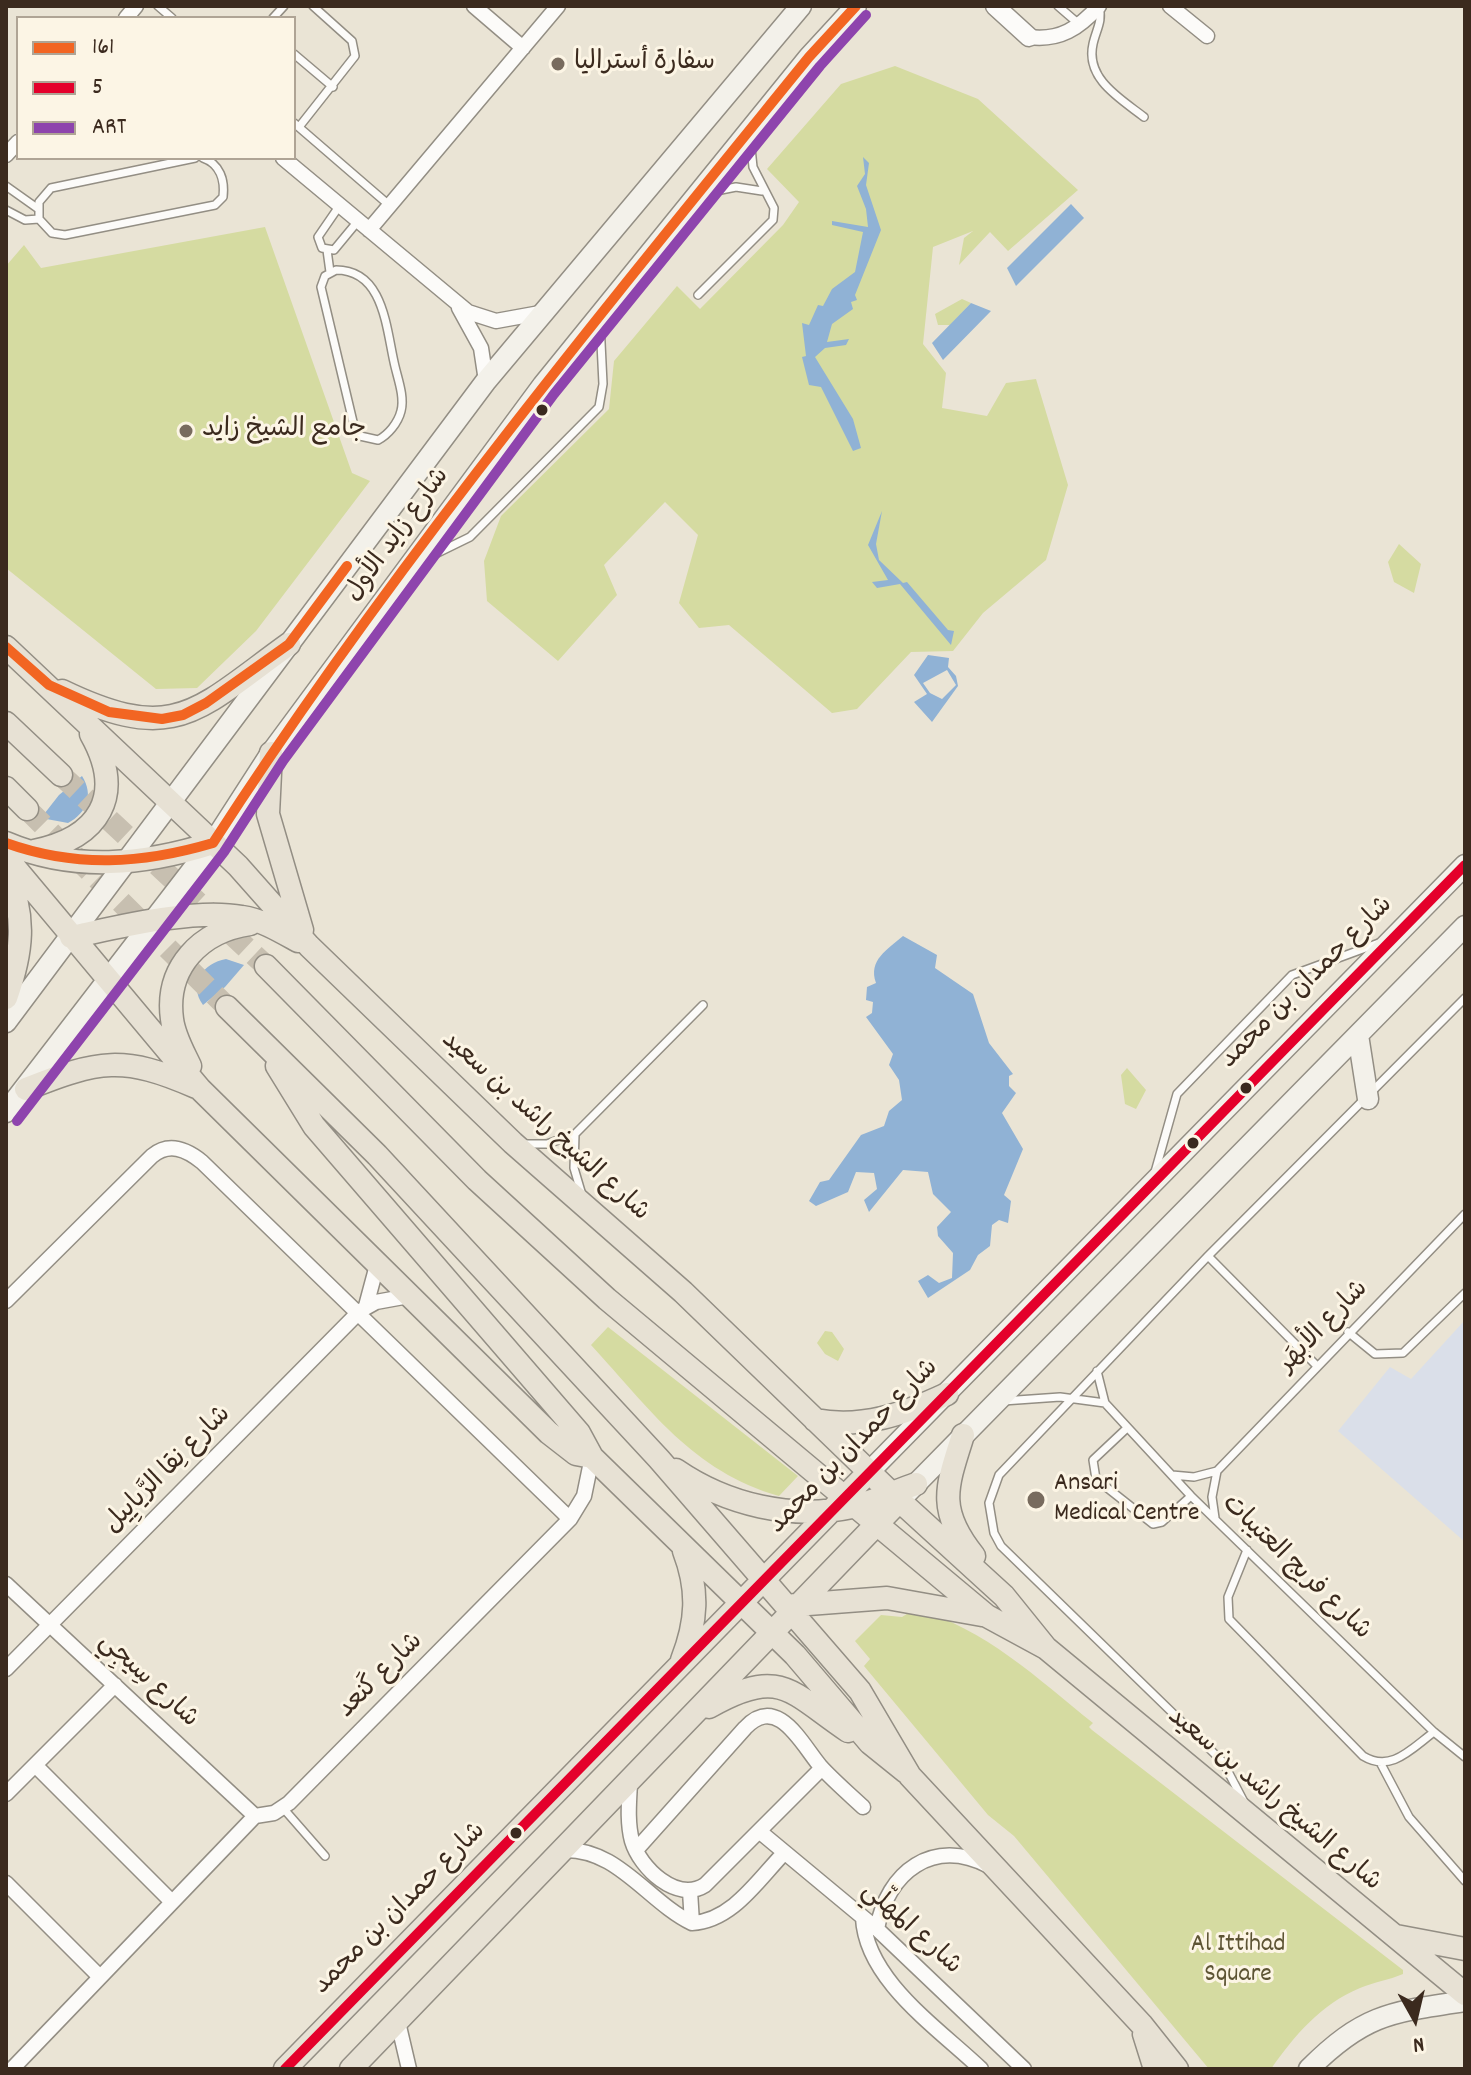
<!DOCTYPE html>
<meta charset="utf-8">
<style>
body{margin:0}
#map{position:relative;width:1471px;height:2075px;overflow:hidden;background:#eae4d5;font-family:Dekko,sans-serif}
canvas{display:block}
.frame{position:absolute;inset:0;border:8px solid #3b2a1e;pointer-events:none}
.legend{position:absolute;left:16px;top:16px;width:280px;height:144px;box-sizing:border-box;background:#fcf5e5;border:2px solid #afa495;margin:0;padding:10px 14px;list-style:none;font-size:24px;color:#3b2a1e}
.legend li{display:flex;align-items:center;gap:16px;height:40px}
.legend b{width:40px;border:2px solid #afa495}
.north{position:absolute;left:1375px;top:1979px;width:80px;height:80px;-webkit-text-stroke:6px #fcf5e5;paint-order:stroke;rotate:172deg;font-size:22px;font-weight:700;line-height:32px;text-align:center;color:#3b2a1e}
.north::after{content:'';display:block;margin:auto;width:28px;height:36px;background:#3b2a1e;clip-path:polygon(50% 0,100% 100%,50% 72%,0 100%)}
</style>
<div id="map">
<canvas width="1471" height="2075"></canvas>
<div class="frame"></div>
<ul class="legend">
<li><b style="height:10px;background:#f26522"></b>161</li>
<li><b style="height:10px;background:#e4002b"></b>5</li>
<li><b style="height:10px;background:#8e44ad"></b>ART</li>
</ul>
<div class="north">N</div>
</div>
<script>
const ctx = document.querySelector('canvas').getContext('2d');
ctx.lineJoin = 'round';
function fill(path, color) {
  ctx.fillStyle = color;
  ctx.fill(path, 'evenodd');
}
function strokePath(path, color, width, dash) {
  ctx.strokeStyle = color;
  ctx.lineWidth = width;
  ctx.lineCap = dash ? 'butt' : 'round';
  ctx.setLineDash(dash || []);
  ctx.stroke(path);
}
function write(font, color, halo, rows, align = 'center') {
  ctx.font = font + ' Dekko,"Playpen Sans Arabic",sans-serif';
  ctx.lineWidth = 6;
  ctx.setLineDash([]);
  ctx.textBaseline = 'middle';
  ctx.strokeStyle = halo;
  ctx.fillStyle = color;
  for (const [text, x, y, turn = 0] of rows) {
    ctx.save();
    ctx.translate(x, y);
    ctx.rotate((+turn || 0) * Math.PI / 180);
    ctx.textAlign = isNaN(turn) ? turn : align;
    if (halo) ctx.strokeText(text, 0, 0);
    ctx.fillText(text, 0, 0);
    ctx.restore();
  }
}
fill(new Path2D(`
 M1465 1320V1542L1338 1431 1390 1367 1411 1379Z`), '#dadfe9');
fill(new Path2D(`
 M895 66 978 99 1078 190 1008 251 990 232 959 265 964 238 973 231 933 247 923 344 946 373 942 408 987 416 1006 383 1036 379 1068 485 1046 560 983 613 953 651 911 652 857 709 832 713 729 625 699 628 679 603 698 535 665 502 604 565 617 595 558 661 487 601 484 561 501 516 609 409 614 361 677 286 700 309 783 225 799 202 767 169 841 84Z
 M265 227 352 473 370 481 256 631 197 688 156 689 6 568V266L24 245 41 268Z
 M962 299 971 303 950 325H938L935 314Z
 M1399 544 1421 564 1414 593 1394 582 1388 562Z
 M1127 1068 1146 1090 1136 1109 1125 1104 1121 1075Z
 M608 1327 798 1476 779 1496C692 1471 650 1409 591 1345Z
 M825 1331 832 1332 844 1349 838 1361 825 1354 817 1343Z
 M915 1609C985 1628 1038 1679 1093 1723L1089 1727 1092 1730 1403 1970V1974C1389 1980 1374 1982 1360 1988 1321 2004 1294 2036 1271 2069H1209L1014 1836 988 1815 864 1666 870 1659 855 1641 881 1615 902 1617Z`), '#d5dba1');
fill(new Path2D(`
 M863 157 869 163 866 185 881 230 855 295 857 300 851 302 853 309 832 324 827 342 849 339 846 345 825 348 815 357 853 419 861 448 853 451 821 387 809 385 802 357 806 356 802 323 809 325 818 305 823 306 832 289 855 272 863 232 832 225V221L868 227 866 209 857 186 865 174Z
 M1071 204 1084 218 1016 286 1007 268Z
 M971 303 991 311 943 360 932 343Z
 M882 511 876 544 879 560 903 583 907 582 948 630 954 631 951 645 900 584 877 588 872 582 888 580 868 545Z
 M928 655 949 658 948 667 956 676 958 686 932 722 914 702 927 694 914 675ZM947 670 956 685 942 699 930 693 923 683Z
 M82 776C94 795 87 813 68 823L41 818 59 795Z
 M903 936 937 955 935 968 973 994 989 1043 1013 1074 1009 1076V1086L1016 1093 1002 1113 1023 1149 1004 1195 1011 1201 1008 1223 999 1220 992 1225 990 1246 978 1255 970 1270 928 1298 918 1281 928 1275 939 1283 952 1278 953 1253 938 1236 937 1227 951 1212 933 1194 928 1172 903 1170 869 1212 864 1200 877 1189 874 1173 856 1172 848 1192 816 1206 809 1201 820 1182 829 1180 861 1135 884 1126 889 1111 902 1100 899 1080 889 1065 893 1054 866 1017 872 1013 873 1002 866 1000 867 987 876 983C868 960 887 950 903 936Z
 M226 959 244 965 225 987 203 1005C188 984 203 963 226 959Z`), '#90b2d5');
strokePath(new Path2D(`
 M61 775 266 966
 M27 809 227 1007`), '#c7bfb0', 22, [22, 11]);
const service = new Path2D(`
 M158 6 172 18
 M1058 6 1080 25
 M1099 7C1103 21 1096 30 1093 44 1085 79 1121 99 1144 117
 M273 18 284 6
 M294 54 333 87
 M294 123 389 205
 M299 127 355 56 352 41 313 6
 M195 158 51 188 39 202V219L52 233 65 235 215 205 223 197C225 180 220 164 203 158
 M6 186 37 208
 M706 193 736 187 762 191
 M340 205 318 237 322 248 334 250 358 221
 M6 210 25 220 39 219
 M327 250 330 272
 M336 270C383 270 386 326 394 362 397 377 405 396 401 411 398 423 388 435 378 440L360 436 354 426 321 287 325 276Z
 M698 295 773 220 774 208 753 167 750 138
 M421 561 470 537 599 407 603 384 600 322
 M575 1134 574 1168 582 1195
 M524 1144H547L575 1134 703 1005
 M1155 1172 1177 1094 1292 975 1379 943
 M1208 1256 1316 1365
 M1348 1332 1375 1354 1403 1353 1465 1293
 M1097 1371 1105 1403 1191 1496 1434 1732 1465 1757
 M1003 1401 1060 1397 1105 1403
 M1127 1428 1093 1460 1096 1479 1153 1524 1162 1522 1191 1496
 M1172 1475 1194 1477 1217 1471
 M1215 1518 1212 1497 1217 1471 1465 1214
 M1247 1550 1228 1597 1229 1619 1363 1756C1391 1773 1411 1749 1434 1732
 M1381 1764 1409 1817 1465 1881
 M1244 1802 1223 1762 1001 1546 994 1533 989 1503 999 1475 1208 1256 1465 998
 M283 1808 325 1856`);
const minor = new Path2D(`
 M474 6 523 48
 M1170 6 1207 36
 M126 18 136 6
 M1029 37C1060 41 1079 28 1099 6
 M6 155 18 142
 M283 158 468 312 496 321 540 313
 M369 230 558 6
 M459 308 481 348 486 381
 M6 1301 152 1156C169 1142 186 1149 202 1162L570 1519
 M366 1306 377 1265
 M6 1584 255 1816
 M6 1669 360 1311 376 1302 409 1296
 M35 1765 172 1902
 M630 1783C629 1802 627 1822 632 1841 640 1868 677 1903 705 1885L822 1768
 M6 1794 115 1685
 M759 1831 877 1929 1024 2069
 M562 1850C617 1847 647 1901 692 1923 732 1921 758 1880 784 1853
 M636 1850 745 1728C778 1693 802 1745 821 1767 834 1781 849 1794 863 1807
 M6 1883 100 1977
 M690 1891 692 1923
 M863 1918C866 1980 938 2028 981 2069
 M877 1929C887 1872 933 1837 989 1866
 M398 2022 409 2069
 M12 2069 255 1816 274 1813 289 1803 570 1519 584 1496 592 1457`);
const tertiary = new Path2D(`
 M995 6 1029 37`);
const secondary = new Path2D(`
 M6 1022 486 381 801 6
 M1358 1035 1368 1099
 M6 1112 213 843 271 753 543 385 809 57 856 6
 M869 1472 1465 865
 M905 1495 1465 926
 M1309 2069C1364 2014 1391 2012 1465 2001`);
const primary = new Path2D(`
 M6 647 238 866 309 946 513 1143 683 1292 890 1492 1004 1596 1046 1648 1465 1994
 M62 691C176 746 197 710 289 644
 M6 723 61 775
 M271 753 268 814 302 930
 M6 788 27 809
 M6 843C74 872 144 865 213 843
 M34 851C99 838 126 796 91 734
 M6 857 200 1089 549 1433 576 1454 592 1457
 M6 871C27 916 22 953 6 998
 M71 937C119 927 194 908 242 917 262 920 280 931 298 941
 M266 966 477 1180 607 1299 987 1616 1046 1648
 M227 1007 377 1155 659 1459 860 1691 910 1776 1142 2025 1177 2069
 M190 1066C183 1051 174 1036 172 1019 165 967 201 931 250 924
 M277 1066 314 1126 579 1433 592 1457 795 1655 870 1743 906 1772
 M26 1089C99 1060 123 1055 196 1087
 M815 1420C862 1429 904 1414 947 1394
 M963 1435C946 1488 937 1510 974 1556
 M676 1470C727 1505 792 1520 852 1507 874 1502 895 1491 916 1484
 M795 1605 887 1598 982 1615
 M682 1660C697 1622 699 1590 684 1551
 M709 1707C781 1666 790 1692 848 1731
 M1396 1936 1465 1949
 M1144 2034 1155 2069
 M285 2069 869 1472
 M351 2069 899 1501`);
strokePath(service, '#938e84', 10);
strokePath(minor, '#938e84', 17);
strokePath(tertiary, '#938e84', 21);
strokePath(secondary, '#938e84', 23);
strokePath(primary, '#938e84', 25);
strokePath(service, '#fcfbf9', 7);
strokePath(minor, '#fcfbf9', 14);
strokePath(tertiary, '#fcfbf9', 18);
strokePath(secondary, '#f3f1ea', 20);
strokePath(primary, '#e7e1d4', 22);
strokePath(new Path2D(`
 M6 647 49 685 109 712 162 719 183 715 206 703 289 644 347 566
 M6 843C76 868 142 864 213 843 391 567 602 312 809 57L856 6`), '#f26522', 10);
strokePath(new Path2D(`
 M285 2069 1465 865`), '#e4002b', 10);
strokePath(new Path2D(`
 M17 1121 224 852 283 761 554 394 820 66 866 15`), '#8e44ad', 10);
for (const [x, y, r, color] of [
 [558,64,8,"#786b5e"],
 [542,410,7,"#3b2a1e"],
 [186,431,8,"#786b5e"],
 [1246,1088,7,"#3b2a1e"],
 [1193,1143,7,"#3b2a1e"],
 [1036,1500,10,"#786b5e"],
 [516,1833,7,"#3b2a1e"]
]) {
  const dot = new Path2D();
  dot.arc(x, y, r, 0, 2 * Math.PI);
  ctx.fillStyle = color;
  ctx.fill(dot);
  strokePath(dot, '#fcf5e5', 3);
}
write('26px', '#3b2a1e', '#fcf5e5', [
 ["سفارة أستراليا",574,64],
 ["جامع الشيخ زايد",202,431],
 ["Ansari",1054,1485],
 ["Medical Centre",1054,1515]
], 'left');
write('26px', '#3b2a1e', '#fcf5e5', [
 ["شارع زايد الأول",399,536,-54],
 ["شارع حمدان بن محمد",1308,984,-45],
 ["شارع الشيخ راشد بن سعيد",544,1128,42],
 ["شارع الأبهَر",1325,1328,-46],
 ["شارع حمدان بن محمد",855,1448,-46],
 ["شارع نِقا الرَّيايِيل",169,1471,-45],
 ["شارع فريج العتيبات",1295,1569,44],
 ["شارع كَنعد",382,1677,-45],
 ["شارع سِيجِي",147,1682,43],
 ["شارع الشيخ راشد بن سعيد",1273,1801,40],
 ["شارع حمدان بن محمد",401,1910,-45],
 ["شارع المهلّي",910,1930,42]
]);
write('26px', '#5d5434', '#fcf5e5', [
 ["Al Ittihad",1238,1946],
 ["Square",1238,1976]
]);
</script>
